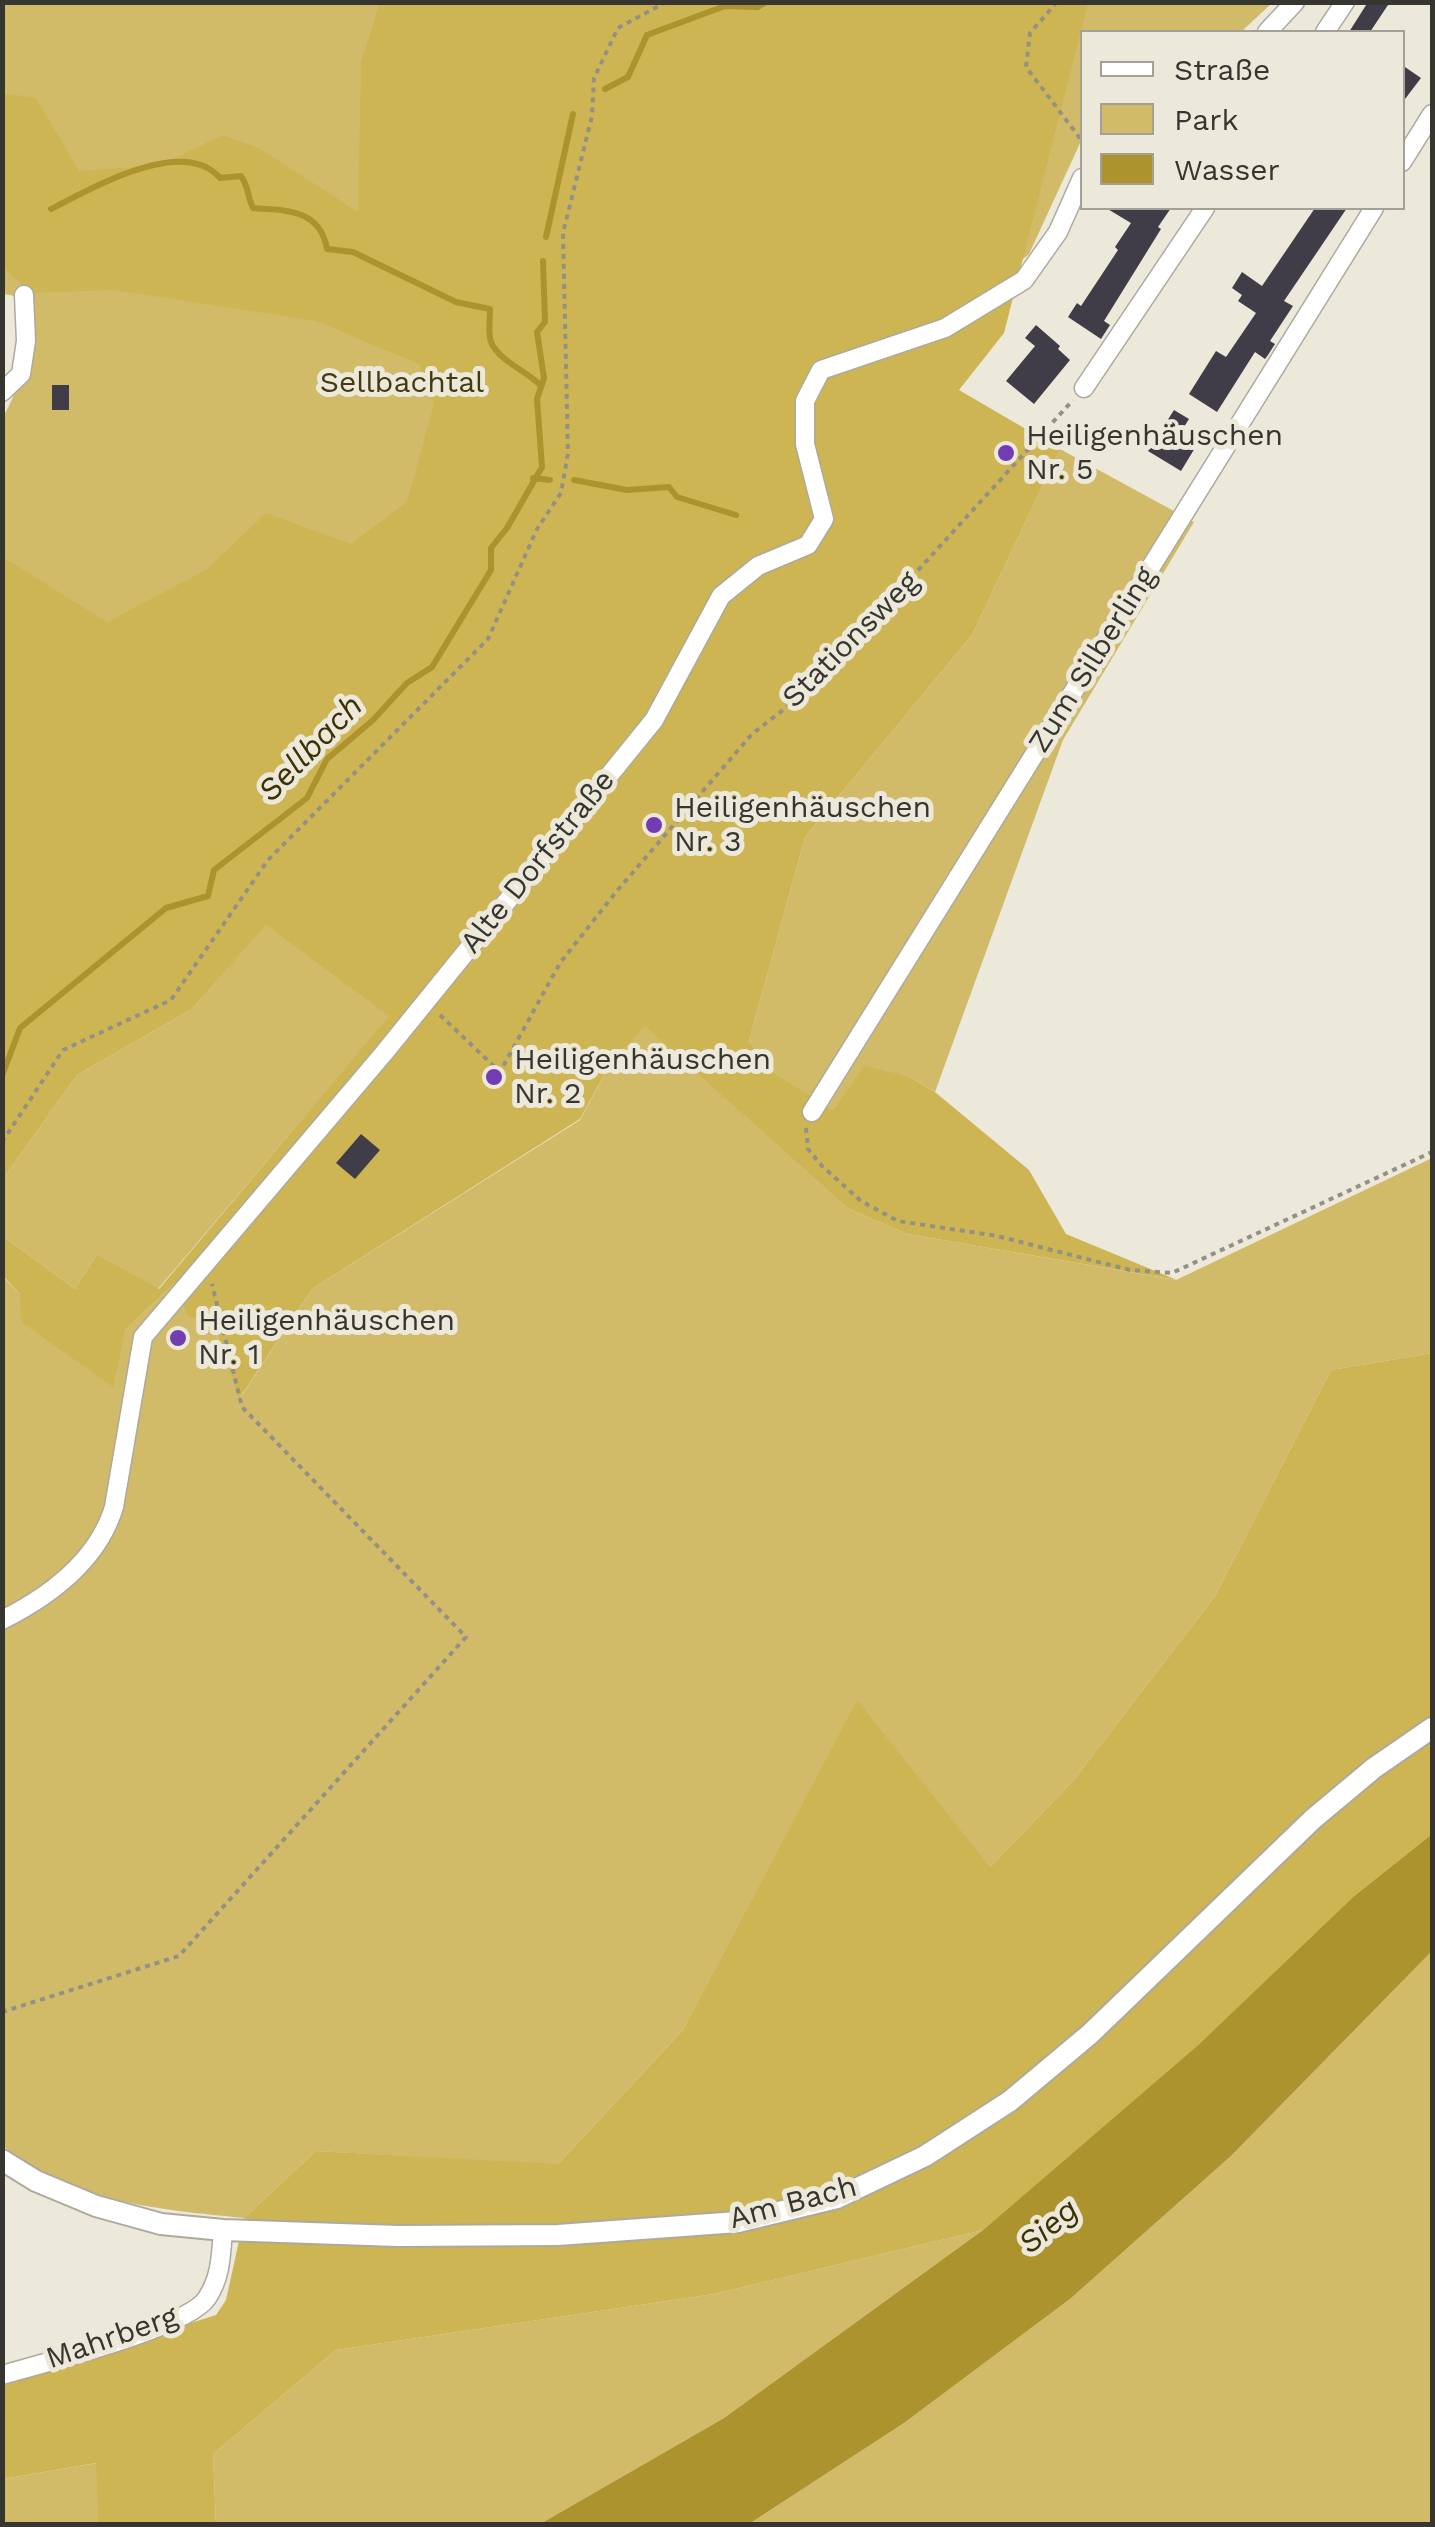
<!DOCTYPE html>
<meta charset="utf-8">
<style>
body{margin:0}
#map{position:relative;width:1435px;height:2527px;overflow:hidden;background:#ece8da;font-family:"Work Sans",sans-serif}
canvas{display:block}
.frame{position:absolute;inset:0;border:5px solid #373530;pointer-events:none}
.legend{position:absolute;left:1080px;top:30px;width:325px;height:180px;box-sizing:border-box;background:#ece8da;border:2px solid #a4a096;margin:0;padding:12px 18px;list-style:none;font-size:30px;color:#373530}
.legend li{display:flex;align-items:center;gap:20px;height:50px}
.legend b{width:50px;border:2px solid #a4a096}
</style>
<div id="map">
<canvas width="1435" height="2527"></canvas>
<div class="frame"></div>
<ul class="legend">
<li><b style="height:12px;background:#fff"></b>Straße</li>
<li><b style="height:28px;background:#d1bb68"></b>Park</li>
<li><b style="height:28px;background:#ad932d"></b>Wasser</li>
</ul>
</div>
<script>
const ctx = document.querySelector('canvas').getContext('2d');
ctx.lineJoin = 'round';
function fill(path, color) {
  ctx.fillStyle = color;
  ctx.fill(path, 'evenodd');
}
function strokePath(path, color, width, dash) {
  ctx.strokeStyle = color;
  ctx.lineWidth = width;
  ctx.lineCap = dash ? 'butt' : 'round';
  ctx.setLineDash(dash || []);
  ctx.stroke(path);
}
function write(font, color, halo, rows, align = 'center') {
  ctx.font = font + ' "Work Sans",sans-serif';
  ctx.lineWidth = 10;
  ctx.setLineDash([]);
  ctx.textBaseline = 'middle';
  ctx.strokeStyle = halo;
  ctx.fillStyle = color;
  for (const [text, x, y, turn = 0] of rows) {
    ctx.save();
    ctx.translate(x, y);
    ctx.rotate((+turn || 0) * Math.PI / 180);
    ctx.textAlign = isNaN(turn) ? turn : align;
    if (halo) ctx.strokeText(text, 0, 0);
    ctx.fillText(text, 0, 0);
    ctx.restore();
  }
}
fill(new Path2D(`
 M2 3H1272L1241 32H1082V139L1029 254 261 896 56 1053 3 1136 2 418C26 382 24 340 27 298L3 294Z
 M1060 449 1194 522 1063 740 935 1092 908 1076 833 1112 769 1069 749 1041 805 837 972 635Z
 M266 924 390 1016 158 1289 97 1254 75 1289 3 1236V1179L77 1075 192 1009Z
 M645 1025 847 1208 907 1234 1176 1280 1432 1158V1353L1331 1370 1215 1596 1073 1781 989 1868 857 1701 682 2031 557 2165 316 2151 244 2218C155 2209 77 2203 3 2146L2 1276 112 1386 126 1329 174 1284 209 1314 240 1398 312 1289 580 1120 609 1066Z
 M1432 1951V2524H749L904 2423 1070 2299 1231 2156Z
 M983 2230 724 2418 540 2524H216L213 2454 336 2350 714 2294Z
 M97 2463 98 2524H3V2479Z`), '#d1bb68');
fill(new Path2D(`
 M380 3H1088L1004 333 959 390 1060 449 972 635 805 837 749 1041 769 1069 833 1111 864 1066 908 1076 935 1092 1029 1170 1066 1234 1177 1280 907 1234 847 1208 645 1026 609 1066 580 1119 312 1289 239 1399 210 1314 189 1318 174 1284 126 1329 113 1387 21 1322 20 1294 3 1276V1236L75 1289 97 1254 159 1289 389 1016 266 925 192 1009 77 1075 3 1179V557L107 622 206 570 266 513 351 544 407 502 434 404 419 364 316 321 114 290 31 293 3 267V93L36 98 79 171 160 165 223 135 259 148 358 212 361 62Z
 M1432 1353V1834L1353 1897 1198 2045 983 2230 714 2294 336 2350 213 2454 216 2524H98L96 2463 3 2479V2383L216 2315 226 2300 244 2218 316 2151 558 2164 682 2031 857 1700 990 1867 1073 1781 1215 1596 1331 1370Z`), '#ceb553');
fill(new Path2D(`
 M1432 1834V1951L1231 2156 1070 2299 904 2423 749 2524H540L724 2418 983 2230 1198 2045 1353 1897Z`), '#ad932d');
strokePath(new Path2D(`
 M605 89 628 77 647 35 725 6 758 7 766 2
 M51 209C90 189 183 135 220 178L241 176C249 187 247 196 253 208 285 210 320 209 327 249L353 252 456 302 490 309C490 318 488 334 491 342 499 361 527 371 541 386
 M546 237 573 114
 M533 478 550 480
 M574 480 627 490 669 487 677 497 736 515
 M2 1076 20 1028 166 908 208 896 214 870 307 798 327 759 373 720 407 683 432 667 491 570V548L507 528 542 467 537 399 544 378 537 332 545 322 543 261`), '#ad932d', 6);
fill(new Path2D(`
 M1368 2H1390L1370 32H1349Z
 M1402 65 1421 78 1402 103Z
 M1106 208H1171L1158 227 1161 229 1104 321 1110 325 1101 339 1068 317 1077 303 1081 306 1118 250 1115 247 1131 223Z
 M1315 208H1347L1284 301 1293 306 1270 341 1275 344 1268 355 1265 359 1255 352 1217 412 1189 394 1216 351 1226 357 1256 313 1238 301 1242 295 1232 288 1242 272 1262 286Z
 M1036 325 1060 346 1058 349 1070 360 1034 404 1006 381 1035 346 1025 338Z
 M52 385H69V410H52Z
 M1174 410 1189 419 1184 427 1201 438 1181 471 1148 451Z
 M361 1134 380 1150 355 1179 336 1163Z`), '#413d48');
const minor = new Path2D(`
 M1267 32 1295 2
 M1325 32 1345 2
 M1402 162 1432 114
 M1084 388 1205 208
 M2 392 21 374 26 341 24 295
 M812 1112 1374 208
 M2 1620C50 1596 98 1560 114 1507L143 1337 384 1053 654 720 721 596 758 566 808 545 824 519 805 444V401L821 370 945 328 1024 280 1058 232 1082 178
 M2 2375C42 2363 188 2328 207 2298 221 2277 221 2255 223 2230`);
const tertiary = new Path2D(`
 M2 2160 36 2181 96 2206 161 2224 223 2230 398 2236 558 2235 738 2222 837 2198 925 2156 1010 2101 1090 2034 1313 1819 1374 1768 1432 1728`);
strokePath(minor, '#ada99c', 21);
strokePath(tertiary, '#ada99c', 24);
strokePath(new Path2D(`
 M1057 2 1030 33 1026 67 1082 141
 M440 1015 500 1072 560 963 616 892 752 734 810 689 1073 400
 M806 1128 808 1149 822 1166 861 1201 898 1221 997 1236 1130 1270 1172 1273 1432 1152
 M2 1142 63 1050 171 1000 268 860 488 639 537 529 561 493 568 453 563 233 592 116 594 78 618 28 666 2
 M2 2012 179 1956 466 1637 242 1407 212 1284`), '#939086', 4, [5, 5]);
strokePath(minor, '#fff', 18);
strokePath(tertiary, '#fff', 20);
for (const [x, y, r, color] of [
 [1006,453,10,"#723cb2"],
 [654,825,10,"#723cb2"],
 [494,1077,10,"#723cb2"],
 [178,1338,10,"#723cb2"]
]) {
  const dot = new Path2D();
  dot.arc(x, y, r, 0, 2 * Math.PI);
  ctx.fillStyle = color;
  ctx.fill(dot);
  strokePath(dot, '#ece8da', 4);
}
write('30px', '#443a10', '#ece8da', [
 ["Sellbachtal",402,383]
]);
write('30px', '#373530', '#ece8da', [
 ["Heiligenhäuschen",1026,436],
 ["Nr. 5",1026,470],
 ["Heiligenhäuschen",674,808],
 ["Nr. 3",674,842],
 ["Heiligenhäuschen",514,1060],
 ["Nr. 2",514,1094],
 ["Heiligenhäuschen",198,1321],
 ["Nr. 1",198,1355]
], 'left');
write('30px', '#373530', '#ece8da', [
 ["Stationsweg",851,640,-45],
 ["Zum Silberling",1093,660,-58],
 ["Alte Dorfstraße",538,862,-51],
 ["Am Bach",793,2203,-15],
 ["Mahrberg",112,2338,-19]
]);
write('italic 32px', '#3c3105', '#ece8da', [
 ["Sellbach",311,749,-46],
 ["Sieg",1049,2227,-40]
]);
</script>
